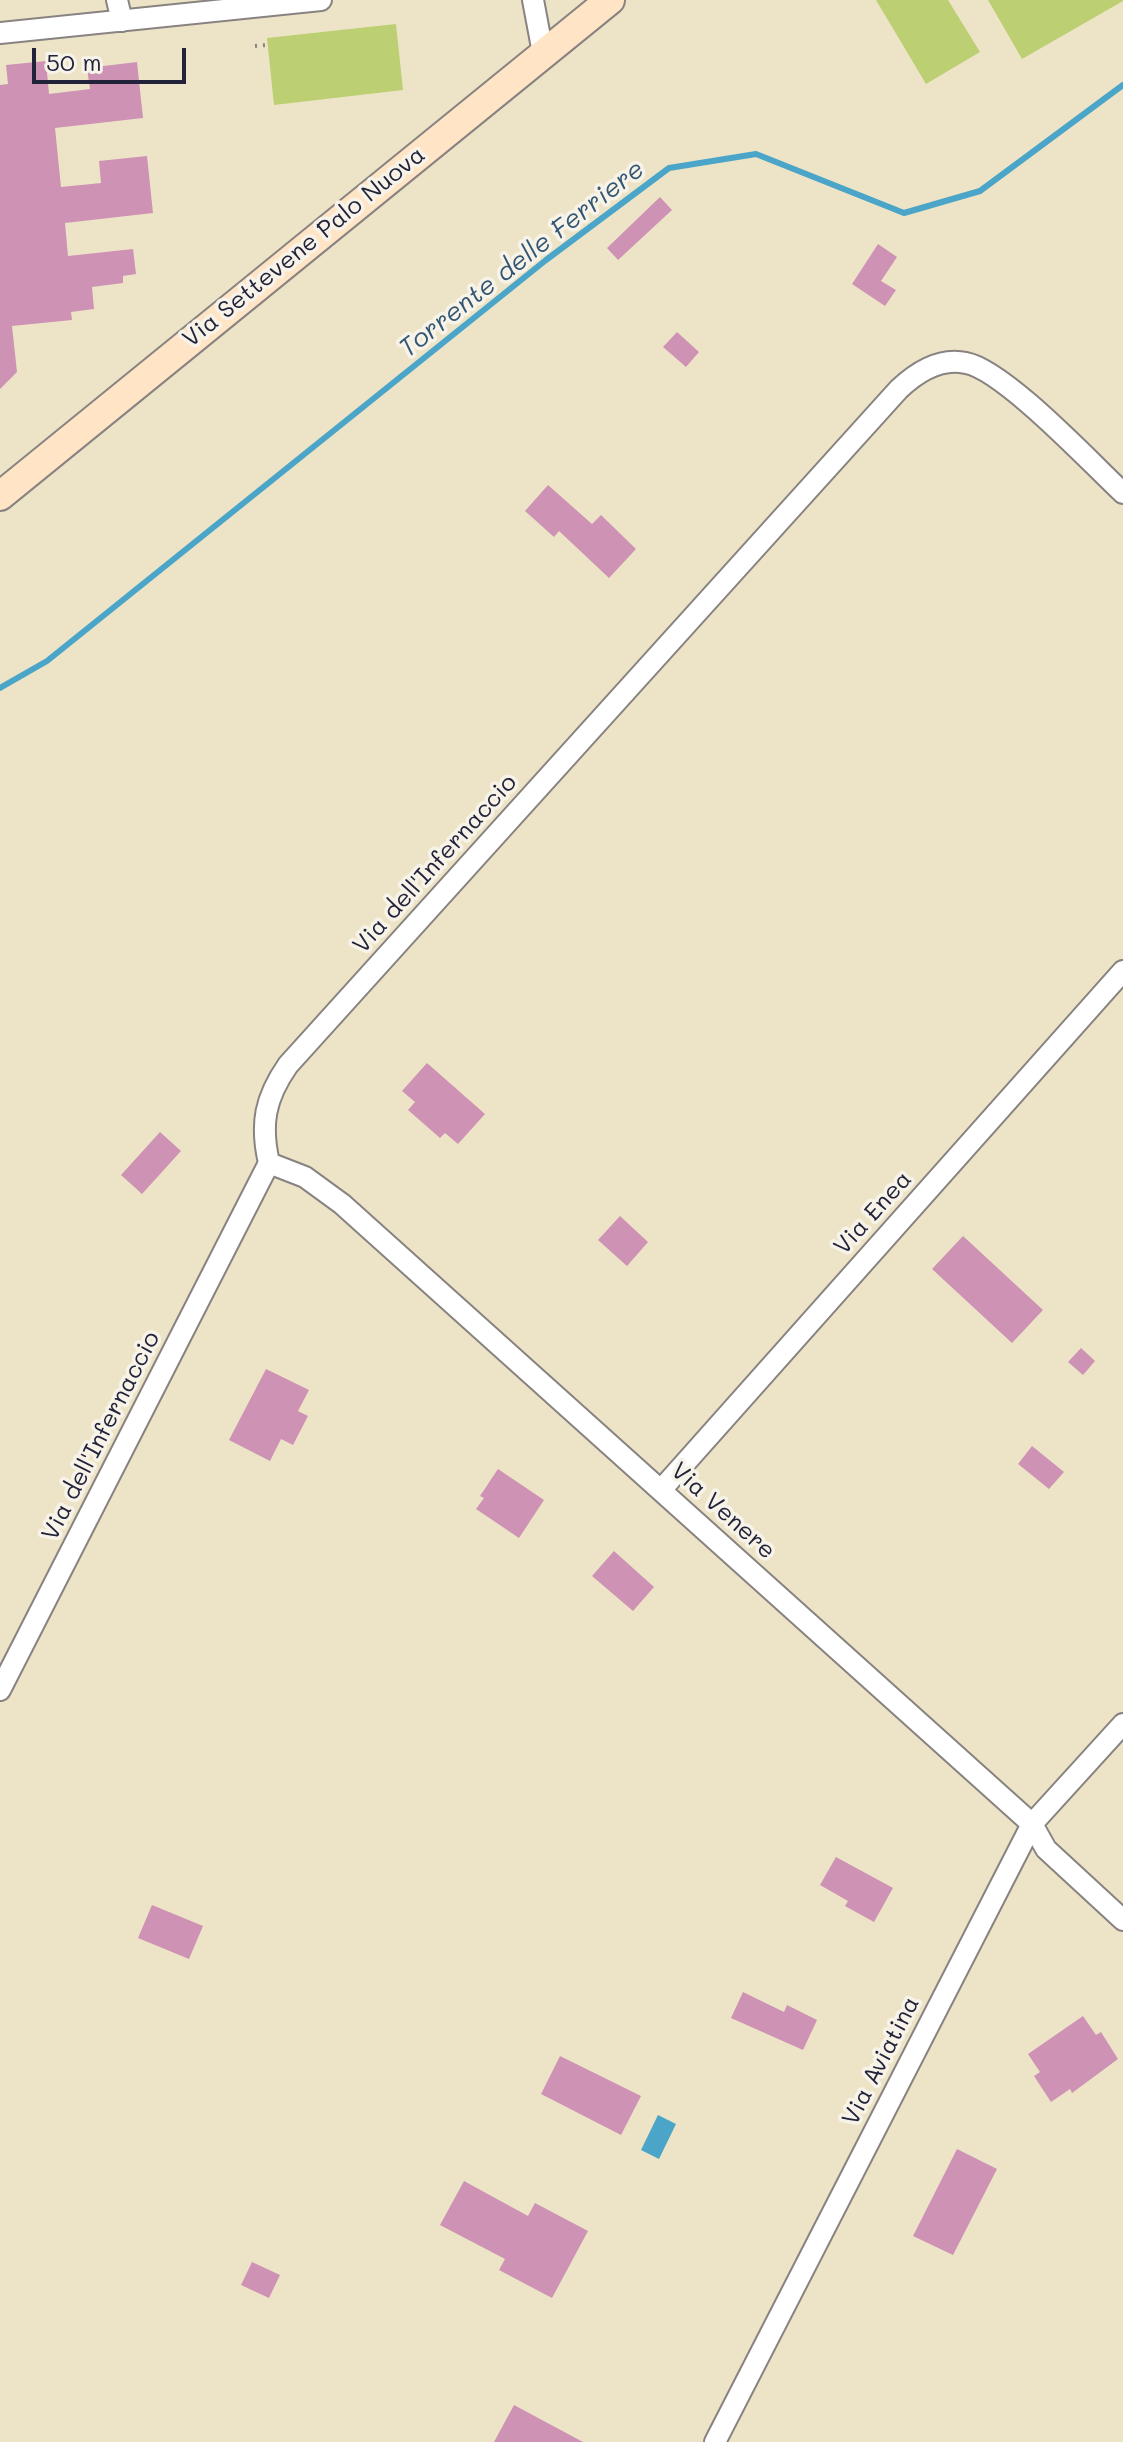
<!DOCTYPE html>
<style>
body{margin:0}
#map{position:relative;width:1123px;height:2442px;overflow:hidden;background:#ede4c7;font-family:Mali,sans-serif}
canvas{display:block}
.scale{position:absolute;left:32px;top:48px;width:154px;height:36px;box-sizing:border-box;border:4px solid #22223b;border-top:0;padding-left:10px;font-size:24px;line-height:28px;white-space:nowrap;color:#22223b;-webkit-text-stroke:6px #f7f3e8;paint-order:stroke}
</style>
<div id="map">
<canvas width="1123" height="2442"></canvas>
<div class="scale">50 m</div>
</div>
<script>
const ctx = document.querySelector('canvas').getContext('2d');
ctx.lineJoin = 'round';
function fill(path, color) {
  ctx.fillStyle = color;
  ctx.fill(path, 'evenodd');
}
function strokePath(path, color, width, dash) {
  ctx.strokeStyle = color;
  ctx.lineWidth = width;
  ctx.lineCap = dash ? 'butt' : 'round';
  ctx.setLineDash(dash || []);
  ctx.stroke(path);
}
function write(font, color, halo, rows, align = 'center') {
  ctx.font = font + ' Mali,sans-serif';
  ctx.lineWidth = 7;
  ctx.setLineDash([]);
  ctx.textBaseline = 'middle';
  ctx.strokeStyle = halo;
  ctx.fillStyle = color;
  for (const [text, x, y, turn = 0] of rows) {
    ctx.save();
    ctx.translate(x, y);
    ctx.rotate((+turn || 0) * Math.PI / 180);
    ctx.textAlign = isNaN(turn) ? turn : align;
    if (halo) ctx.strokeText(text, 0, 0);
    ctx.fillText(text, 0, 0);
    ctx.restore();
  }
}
fill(new Path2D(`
 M876 0H948L980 52 926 84Z
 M988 0H1123V1L1022 59Z
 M396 24 403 90 274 105 267 38Z`), '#bccf72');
fill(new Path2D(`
 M658 2115 676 2124 659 2159 641 2150Z`), '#4aa5c8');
strokePath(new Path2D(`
 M0 688 47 661 546 260 669 168 756 154 904 213 980 191 1123 85`), '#4aa5c8', 6);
fill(new Path2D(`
 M46 61 49 94 90 89 87 68 137 62 143 118 55 128 61 187 101 183 99 161 147 156 153 213 65 223 68 256 133 249 136 274 123 276V283L92 287 94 309 71 312 72 320 12 326 17 372 0 389V85L8 84 6 65Z
 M660 197 672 210 618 260 607 248Z
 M878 244 897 257 881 281 896 290 885 306 852 284Z
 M677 332 699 352 686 367 663 347Z
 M548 485 592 524 601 515 636 549 609 578 559 531 554 537 525 511Z
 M427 1063 485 1114 458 1144 445 1133 440 1138 408 1110 415 1102 402 1091Z
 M160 1132 181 1151 142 1194 121 1175Z
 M620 1216 648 1242 627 1266 598 1240Z
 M963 1236 1043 1310 1012 1343 932 1269Z
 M1081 1348 1095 1361 1083 1375 1068 1362Z
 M266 1369 309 1390 298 1411 308 1416 293 1445 281 1439 270 1461 229 1440Z
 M1032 1446 1064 1472 1049 1489 1018 1464Z
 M498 1469 544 1500 519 1538 476 1509 484 1498 480 1496Z
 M614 1551 654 1587 633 1611 592 1576Z
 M836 1857 893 1888 874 1922 845 1906 848 1901 820 1885Z
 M152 1905 203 1926 189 1959 138 1938Z
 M743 1992 784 2012 787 2005 817 2020 803 2050 731 2018Z
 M1083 2016 1096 2035 1101 2032 1118 2059 1072 2093 1070 2089 1051 2102 1034 2076 1040 2072 1028 2054Z
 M560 2056 641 2096 621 2135 541 2094Z
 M957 2149 997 2169 953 2255 913 2236Z
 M464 2181 528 2216 535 2203 588 2231 552 2298 499 2270 505 2259 440 2225Z
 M252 2262 280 2275 269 2298 241 2285Z
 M514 2405 583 2442H494Z`), '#cd92b4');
const street = new Path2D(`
 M117 0 122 21
 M533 0 543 53
 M0 33 321 0
 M269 1163 305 1177 342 1204 1032 1824 1046 1849 1123 1920
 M661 1490 1123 971
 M0 1690 269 1163C260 1124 265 1098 288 1065L899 389C917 372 940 357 966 363 1004 370 1091 463 1123 493
 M715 2442 1032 1824 1123 1724`);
const secondary = new Path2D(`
 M0 496 610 0`);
strokePath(street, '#888381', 24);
strokePath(secondary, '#888381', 32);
strokePath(new Path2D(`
 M255 46 267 45`), '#888381', 4, [2, 6]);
strokePath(street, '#fff', 20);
strokePath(secondary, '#ffe4c6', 28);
write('24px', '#22223b', '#f7f3e8', [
 ["Via Settevene Palo Nuova",304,247,-39],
 ["Via dell'Infernaccio",435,864,-48],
 ["Via Enea",873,1213,-48],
 ["Via dell'Infernaccio",101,1436,-63],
 ["Via Venere",723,1511,42],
 ["Via Aviatina",881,2061,-63]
]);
write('italic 26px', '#325673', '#f7f3e8', [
 ["Torrente delle Ferriere",522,259,-38]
]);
</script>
